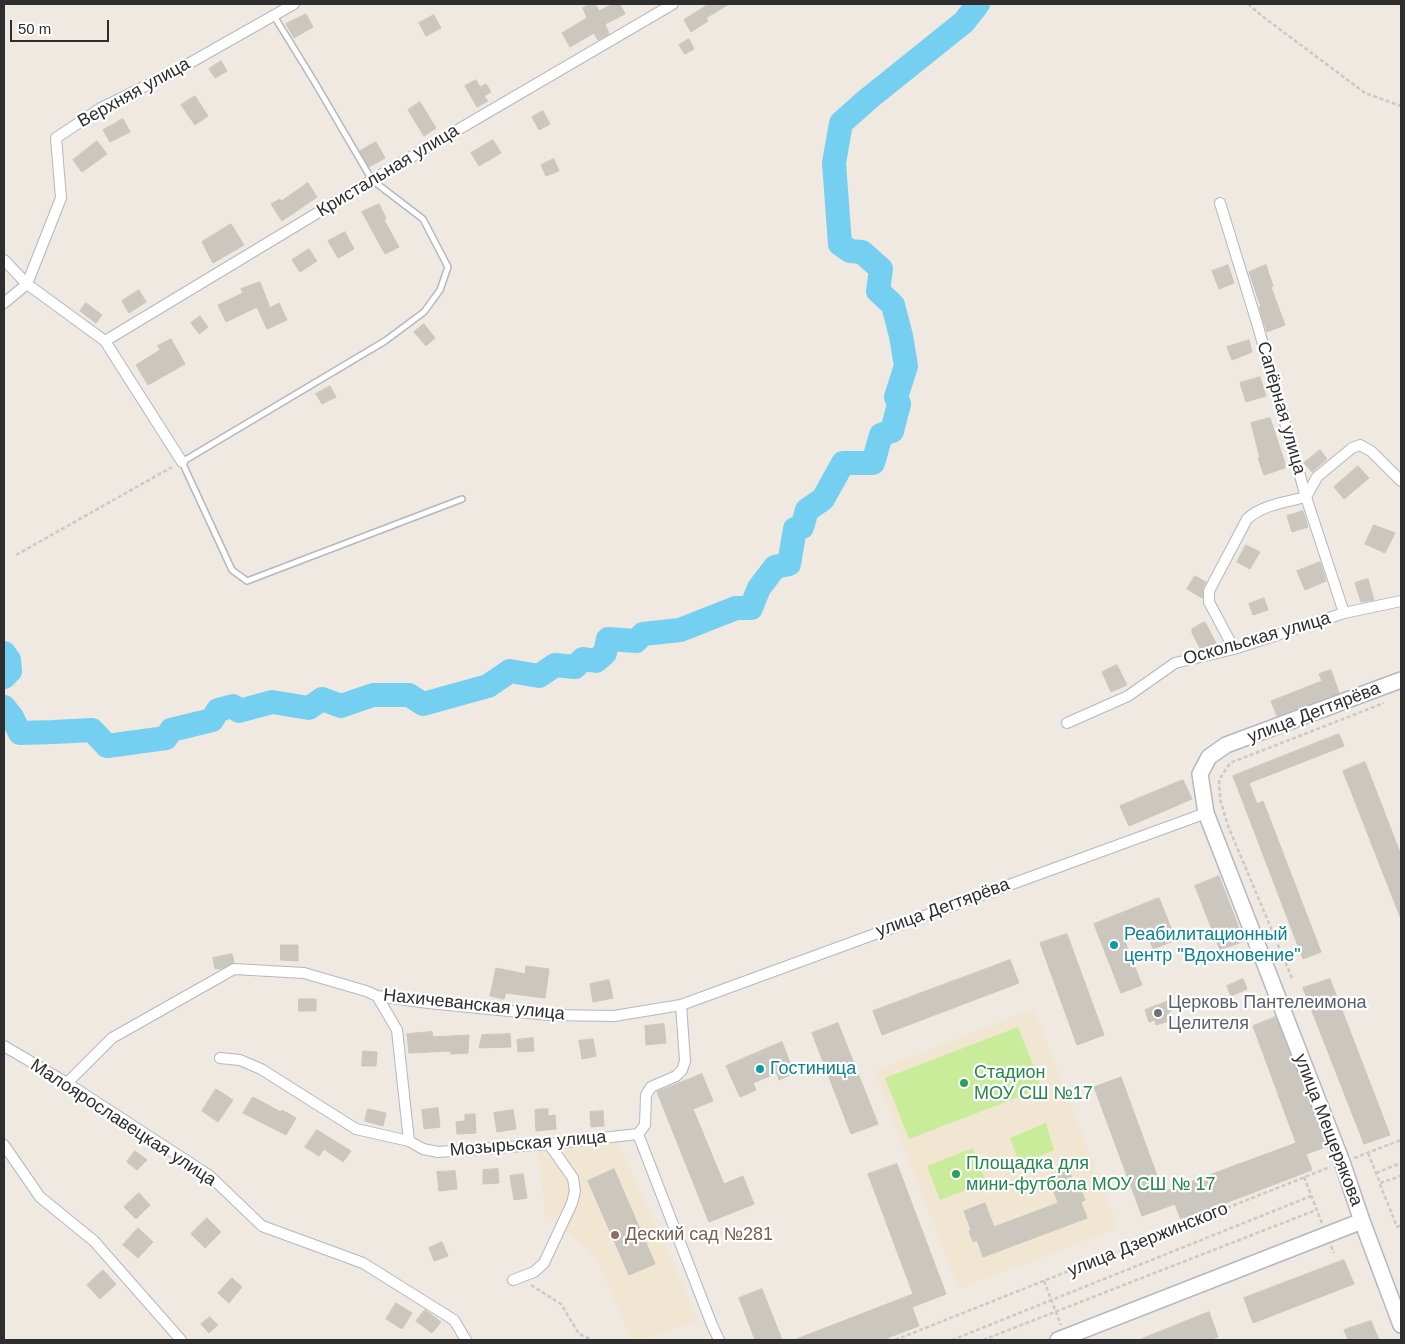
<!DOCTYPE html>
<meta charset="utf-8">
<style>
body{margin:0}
#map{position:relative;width:1405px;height:1344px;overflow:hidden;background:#efe9e1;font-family:Helvetica,sans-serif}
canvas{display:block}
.frame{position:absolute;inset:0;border:5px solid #2e2e2e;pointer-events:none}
.scale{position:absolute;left:10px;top:20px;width:99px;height:22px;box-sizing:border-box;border:2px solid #2e2e2e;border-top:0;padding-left:6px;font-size:15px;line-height:18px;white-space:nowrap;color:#2e2e2e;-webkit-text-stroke:4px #fff;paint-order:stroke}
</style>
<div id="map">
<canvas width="1405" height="1344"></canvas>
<div class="frame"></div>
<div class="scale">50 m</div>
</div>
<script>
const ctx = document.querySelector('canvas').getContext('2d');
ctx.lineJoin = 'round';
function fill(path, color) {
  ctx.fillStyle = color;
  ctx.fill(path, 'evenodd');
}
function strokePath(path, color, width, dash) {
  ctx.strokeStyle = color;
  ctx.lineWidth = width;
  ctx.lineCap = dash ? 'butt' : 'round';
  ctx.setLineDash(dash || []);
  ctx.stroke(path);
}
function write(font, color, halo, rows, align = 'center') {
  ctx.font = font + ' Helvetica,sans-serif';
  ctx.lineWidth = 4.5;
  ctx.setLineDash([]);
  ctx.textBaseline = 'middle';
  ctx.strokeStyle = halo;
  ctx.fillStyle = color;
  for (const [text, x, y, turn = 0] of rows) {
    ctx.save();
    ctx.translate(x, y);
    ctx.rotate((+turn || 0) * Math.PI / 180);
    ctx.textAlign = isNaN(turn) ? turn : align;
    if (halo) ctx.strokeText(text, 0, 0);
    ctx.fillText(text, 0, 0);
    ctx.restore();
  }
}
fill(new Path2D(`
 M1034 1009 1118 1228 959 1289 874 1071Z
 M614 1134 698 1320 643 1340H631L596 1256 545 1214 538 1151Z`), '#f0e6d1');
fill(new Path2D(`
 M1018 1027 1042 1088 909 1139 885 1078Z
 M1046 1123 1054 1150 1020 1165 1010 1138Z
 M973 1148 986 1182 940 1200 927 1166Z`), '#c9ec9a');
strokePath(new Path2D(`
 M4 653 9 660 10 671 4 677
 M4 707 12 717 20 733 54 732 92 730 107 746 166 738 171 730 212 720 218 710 233 706 239 711 272 702 309 708 322 699 341 706 373 695H409L423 704 488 686 510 671 539 676 555 665 575 667 583 659 596 661 605 653 608 639 636 641 643 634 680 630 736 608H751L759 588 775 567 789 564 795 529 802 527 807 510 823 499 843 463H873L881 435 892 431 899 404 896 397 906 366 901 336 893 305 878 291 881 269 862 252 850 251 840 244 834 163 841 123 868 99 964 22 978 4`), '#75cff0', 24);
const building = new Path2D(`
 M591 4H595L599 11 613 4H620L625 14 605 24 609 34 598 40 594 33 570 47 562 33 587 18 583 8Z
 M709 4H729L706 18 708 21 691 32 684 20Z
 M306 14 313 27 294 38 286 24Z
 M434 15 441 28 426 36 419 23Z
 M689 39 694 49 685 54 679 45Z
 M221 61 227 71 215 78 209 69Z
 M476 80 480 87 486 84 491 92 484 96 488 101 477 107 465 86Z
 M195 96 208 116 195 125 181 105Z
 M420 102 436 128 424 136 408 110Z
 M543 111 550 124 539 130 532 117Z
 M123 119 130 132 110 142 103 130Z
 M493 140 501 153 479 166 471 153Z
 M97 141 107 154 82 172 73 160Z
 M376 142 385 158 369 167 360 151Z
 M554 159 559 171 546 176 541 165Z
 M308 183 317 197 282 221 271 204 280 199 281 201Z
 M379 204 386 218 384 220 399 247 385 254 362 212Z
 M231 224 244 245 213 263 202 242Z
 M345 232 354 249 338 258 328 241Z
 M309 249 317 261 300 272 292 260Z
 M1228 265 1234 283 1219 289 1212 271Z
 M1266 265 1273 286 1271 287 1285 325 1267 332 1259 307H1261L1249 272Z
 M260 282 270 308 279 303 287 320 267 329 257 307 226 322 218 305 243 293 241 289Z
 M139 290 146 302 129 313 122 301Z
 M86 303 102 315 96 323 80 311Z
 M200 316 208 327 199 334 191 323Z
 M424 324 435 338 426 346 414 332Z
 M171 339 185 364 148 385 136 365 160 350 158 346Z
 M1249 340 1252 352 1232 360 1227 347Z
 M1260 377 1266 396 1246 402 1240 383Z
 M330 386 336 397 322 404 316 394Z
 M1270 418 1285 463V468L1264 475 1258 458H1260L1251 423Z
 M1320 450 1327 459 1312 472 1304 463Z
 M1358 466 1369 478 1344 499 1334 487Z
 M1303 511 1308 527 1292 532 1287 516Z
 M1374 525 1395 533 1385 553 1365 544Z
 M1246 545 1260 552 1250 569 1237 562Z
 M1320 562 1326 581 1305 590 1297 571Z
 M1195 576 1206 582 1203 588 1202 598 1187 589Z
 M1368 579 1374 600 1361 602 1355 583Z
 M1264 598 1268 610 1253 615 1249 604Z
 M1205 622 1216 643 1201 650 1192 633V629Z
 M1117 665 1127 685 1111 692 1102 672Z
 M1331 670 1339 693 1277 716 1271 701 1322 681 1319 674Z
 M1339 734 1344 746 1249 783 1257 804 1263 801 1321 952 1303 959 1233 776Z
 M1365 762 1401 855V919L1343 771Z
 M1183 780 1192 799 1129 826 1120 806Z
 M1219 876 1244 941 1220 950 1195 886Z
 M1159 898 1176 940 1153 949 1146 930 1124 939 1142 985 1121 993 1094 924Z
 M1067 934 1104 1035 1077 1045 1040 943Z
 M281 945H298V961L281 960Z
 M232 954 234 962 223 968 215 969 213 958Z
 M1010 960 1019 983 882 1035 873 1011Z
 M526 966 549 969 545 998 506 993 504 999 490 996 496 968 525 974Z
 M1243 979 1247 989 1231 996 1227 986Z
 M1330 979 1390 1135 1364 1144 1303 988Z
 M609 980 613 998 593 1002 590 984Z
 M299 999H316V1011H299Z
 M1171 1000 1173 1007 1172 1010 1166 1016 1169 1021 1156 1025 1155 1020 1149 1022 1145 1010Z
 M1276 1017 1326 1147 1306 1154 1312 1170 1181 1220 1175 1204 1142 1216 1094 1087 1121 1077 1163 1192 1296 1143 1253 1026Z
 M838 1023 878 1124 851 1134 812 1033Z
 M664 1024 666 1043 646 1045 645 1026Z
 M432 1032 433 1037 469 1035 468 1053 451 1054 450 1051 409 1053 407 1034Z
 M510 1034 511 1047 479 1048 482 1035Z
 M533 1038 534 1051 518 1052 517 1040Z
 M593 1039 596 1056 582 1059 579 1041Z
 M782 1042 794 1073 779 1080 777 1073 753 1083 756 1090 740 1097 726 1066Z
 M363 1051 377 1052 376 1066H362Z
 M702 1074 713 1101 693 1109 724 1184 743 1176 754 1204 709 1222 657 1092Z
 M216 1089 233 1100 218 1122 202 1111Z
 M253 1097 281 1112 282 1110 296 1118 286 1135 243 1113Z
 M438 1108 440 1127 424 1129 422 1110Z
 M368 1109 386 1113 383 1126 365 1121Z
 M548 1109V1116L555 1115 556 1129 536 1131 535 1110Z
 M513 1110 516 1129 497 1132 494 1113Z
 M603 1111 604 1126 591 1127 590 1112Z
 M475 1114 476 1133 457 1134 456 1122 465 1121V1115Z
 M317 1130 351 1151 343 1162 324 1149 319 1156 305 1147Z
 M135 1151 147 1160 137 1170 127 1162Z
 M897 1164 946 1294 912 1307 919 1326 882 1340H794L913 1294 868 1174Z
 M498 1169 499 1183 483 1184V1170Z
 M614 1169 655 1264 629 1275 588 1181Z
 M1069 1170 1076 1189 1080 1188 1085 1200 1081 1202 1087 1218 983 1257 977 1240 973 1242 969 1231 971 1230 964 1211 985 1203 994 1227 1058 1203 1049 1178Z
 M455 1171 457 1189 439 1191 437 1172Z
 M523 1174 527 1198 514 1200 510 1176Z
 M139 1193 150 1205 136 1219 124 1207Z
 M207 1218 221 1232 205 1248 191 1234Z
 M138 1228 153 1242 138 1258 123 1245Z
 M442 1242 448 1256 434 1261 429 1248Z
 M1344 1260 1354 1284 1253 1323 1244 1298Z
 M103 1270 116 1284 100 1299 87 1285Z
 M232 1278 242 1287 229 1303 218 1293Z
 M762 1289 782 1340H755L739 1298Z
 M396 1303 412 1313 402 1329 386 1319Z
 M425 1310 441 1322 432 1333 416 1321Z
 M1209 1312 1218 1337 1208 1340H1139Z
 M210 1317 218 1325 209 1333 201 1324Z
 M1371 1321 1379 1340H1348L1344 1330Z`);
fill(building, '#cbc7bf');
strokePath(building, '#cbc5ba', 1);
const lane = new Path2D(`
 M274 16 314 81 372 180 423 219 448 267 440 290 424 312 385 341 182 462 232 570 247 581 462 499`);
const street = new Path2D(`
 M1220 203 1257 323 1306 497 1344 613
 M4 260 27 284 105 341 182 462
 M4 303 27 284 61 198 56 138 101 108 174 72 294 4
 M105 341 372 180 673 4
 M1234 649 1209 602V591L1247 519C1262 505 1286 502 1306 497L1317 477 1352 448 1360 445 1371 451 1401 481
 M1067 723 1128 696 1175 663 1234 649 1344 613 1401 601
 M377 996 397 1030 409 1141
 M4 1046 67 1083 210 1176 262 1226 363 1263 454 1320 466 1340
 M220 1058 240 1060 261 1069 356 1129 409 1141 423 1149 438 1152 549 1144 638 1134 712 1325 719 1340
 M67 1083 112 1038 234 969 304 973 366 991 377 996 428 1003 549 1015 614 1016 681 1005 1206 813
 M638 1134 645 1125 646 1095 651 1087 676 1076 682 1070 685 1061 681 1005
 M4 1145 40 1197 94 1241 181 1340
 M513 1280 534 1272 544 1263 572 1203 575 1191 573 1178 549 1144`);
const secondary = new Path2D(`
 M1401 680 1226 745 1209 757 1200 774 1206 813 1342 1162 1362 1221 1401 1325
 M1058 1340 1362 1221`);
strokePath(lane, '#b4b7c1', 8);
strokePath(street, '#b4b7c1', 12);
strokePath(secondary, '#b4b7c1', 18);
strokePath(new Path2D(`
 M1248 4 1262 16 1365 93 1401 106
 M16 555 172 467
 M1292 978 1228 826 1220 799 1219 780 1230 763 1384 703
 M1368 1153 1380 1183 1401 1176
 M1354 1158 1401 1140
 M1376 1173 1401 1163
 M1304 1177 1322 1223
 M1380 1184 1397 1227 1401 1225
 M1331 1246 1334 1253
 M1044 1281 1061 1325
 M531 1285 561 1304 579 1334 593 1340
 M895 1340 1330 1167
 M952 1340 1311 1196
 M983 1340 1316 1210`), '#c9c9c9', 2.5, [4, 2.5]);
strokePath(lane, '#fff', 5);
strokePath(street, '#fff', 10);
strokePath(secondary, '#fff', 15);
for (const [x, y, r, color] of [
 [1114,945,5,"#0f9aa8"],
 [1158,1013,5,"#6b7280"],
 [760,1069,5,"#0f9aa8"],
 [964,1083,5,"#2e9e5b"],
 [956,1174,5,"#2e9e5b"],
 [615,1235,5,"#8d6e63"]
]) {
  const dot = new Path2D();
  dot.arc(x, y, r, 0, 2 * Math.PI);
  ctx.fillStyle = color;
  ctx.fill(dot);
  strokePath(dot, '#fff', 2);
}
write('18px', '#2e2e2e', '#fff', [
 ["Верхняя улица",134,93,-29],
 ["Кристальная улица",388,171,-31],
 ["Сапёрная улица",1281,408,74],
 ["Оскольская улица",1257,639,-16],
 ["улица Дегтярёва",1314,713,-21],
 ["улица Дегтярёва",943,908,-20],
 ["Нахичеванская улица",474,1005,6],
 ["Малоярославецкая улица",123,1123,33],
 ["улица Мещерякова",1328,1130,69],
 ["Мозырьская улица",528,1144,-5],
 ["улица Дзержинского",1148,1240,-22]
]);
write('18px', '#0d838f', '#fff', [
 ["Реабилитационный",1124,935],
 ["центр \"Вдохновение\"",1124,956],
 ["Гостиница",770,1069]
], 'left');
write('18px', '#5b616d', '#fff', [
 ["Церковь Пантелеимона",1168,1003],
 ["Целителя",1168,1024]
], 'left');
write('18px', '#27864d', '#fff', [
 ["Стадион",974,1073],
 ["МОУ СШ №17",974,1094],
 ["Площадка для",966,1164],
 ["мини-футбола МОУ СШ № 17",966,1185]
], 'left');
write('18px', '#785e54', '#fff', [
 ["Деский сад №281",625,1235]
], 'left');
</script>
